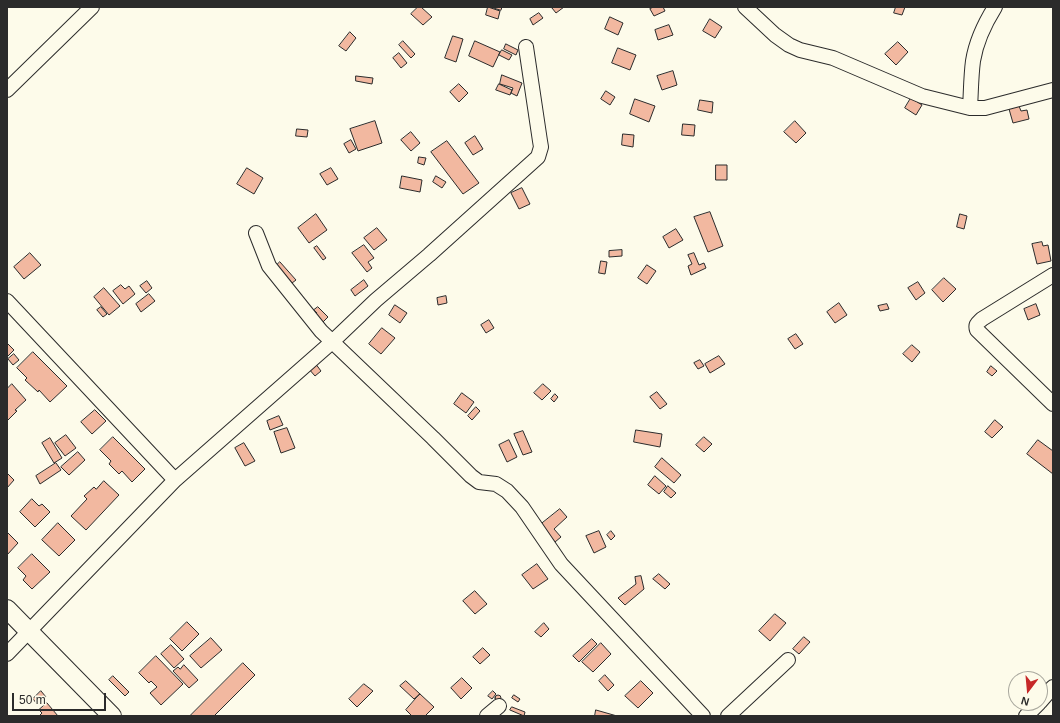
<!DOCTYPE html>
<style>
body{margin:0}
#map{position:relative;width:1060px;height:723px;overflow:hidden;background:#fdfbea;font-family:Arial,sans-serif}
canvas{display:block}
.frame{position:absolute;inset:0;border:8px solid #2b2b2b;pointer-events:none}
.north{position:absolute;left:1008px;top:671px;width:40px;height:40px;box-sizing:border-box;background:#fdfbea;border:1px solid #a9a89e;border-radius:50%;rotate:196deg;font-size:11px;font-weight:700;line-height:16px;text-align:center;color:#2b2b2b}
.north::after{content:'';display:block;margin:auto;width:14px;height:18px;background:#c62828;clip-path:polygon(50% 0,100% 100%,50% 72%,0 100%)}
.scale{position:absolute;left:12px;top:693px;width:94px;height:18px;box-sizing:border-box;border:2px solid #2b2b2b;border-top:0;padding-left:5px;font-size:12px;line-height:14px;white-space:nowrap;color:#2b2b2b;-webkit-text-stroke:3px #fdfbea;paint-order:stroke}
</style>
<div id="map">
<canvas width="1060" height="723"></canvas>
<div class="frame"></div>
<div class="north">N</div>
<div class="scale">50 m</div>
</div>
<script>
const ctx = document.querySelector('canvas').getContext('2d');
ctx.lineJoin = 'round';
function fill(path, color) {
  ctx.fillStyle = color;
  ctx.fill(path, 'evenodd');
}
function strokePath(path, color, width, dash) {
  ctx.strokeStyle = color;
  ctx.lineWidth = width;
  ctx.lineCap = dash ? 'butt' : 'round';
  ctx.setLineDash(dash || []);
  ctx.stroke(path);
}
const building = new Path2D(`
 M418 7H421L432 17 423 25 411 14Z
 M488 7 500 11 498 19 486 15Z
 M491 7H502L501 10Z
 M553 7H564L556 13 552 8Z
 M654 7H663L665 11 654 16 650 9Z
 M896 7H905L902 15 894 13Z
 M539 13 543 18 533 25 530 19Z
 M610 17 623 23 618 35 605 29Z
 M710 19 722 27 715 38 703 31Z
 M669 25 673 35 658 40 655 30Z
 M350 32 356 38 346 51 339 46Z
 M453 36 463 39 456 62 445 58Z
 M403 41 415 54 411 58 399 45Z
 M475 41 500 52 493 67 469 56Z
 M898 42 908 52 896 65 885 54Z
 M506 44 518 50 516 55 504 49Z
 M618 48 636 55 630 70 612 63Z
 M502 50 512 55 509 60 499 55Z
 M399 53 407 63 401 68 393 58Z
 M673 71 677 85 662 90 657 76Z
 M502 75 522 83 517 96 511 93 513 88 500 84Z
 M356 76 373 78 372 84 356 81Z
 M459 84 468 93 459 102 450 92Z
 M499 84 512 90 510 95 496 90Z
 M606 91 615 97 610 105 601 99Z
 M911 98 922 105 916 115 905 108Z
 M635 99 655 106 649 122 630 114Z
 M700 100 713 102 712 113 698 110Z
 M1019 106 1021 111 1027 110 1029 119 1013 123 1009 109Z
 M375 121 382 143 358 151 350 129Z
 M795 121 806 133 796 143 784 132Z
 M683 124 695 125 694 136 682 135Z
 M297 129 308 130 307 137 296 136Z
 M411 132 420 143 411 151 401 140Z
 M623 134 634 135 633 147 622 145Z
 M475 136 483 149 473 155 465 143Z
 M351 140 356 149 349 153 344 144Z
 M447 141 479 183 463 194 431 152Z
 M419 157 426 158 424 165 418 163Z
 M716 165H727V180H716Z
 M247 168 263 178 254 194 237 184Z
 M331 168 338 179 327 185 320 174Z
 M402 176 422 180 420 192 400 188Z
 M436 176 446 182 442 188 433 182Z
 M522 188 530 204 519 209 511 193Z
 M710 212 723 246 708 252 694 217Z
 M316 214 327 230 309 243 298 228Z
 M960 214 967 216 964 229 957 227Z
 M377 228 387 240 374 250 364 238Z
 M676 229 683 240 669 248 663 237Z
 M1042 242 1043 246 1048 245 1051 261 1037 264 1032 244Z
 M364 245 374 258 368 262 372 268 367 272 352 253Z
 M317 246 326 258 323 260 314 248Z
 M622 250V256L609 257V251Z
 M30 253 41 265 24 279 14 267Z
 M694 253 699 265 704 263 706 268 691 275 688 266 692 264 688 255Z
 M601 261 607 262 605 274 599 273Z
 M280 262 296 280 292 283 277 265Z
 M647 265 656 271 647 284 638 278Z
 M944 278 956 289 943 302 932 290Z
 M364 280 368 286 355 296 351 290Z
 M147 281 152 288 146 293 140 286Z
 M918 282 925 293 916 300 908 288Z
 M121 285 125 289 129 286 135 294 123 304 113 291Z
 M104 288 120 306 109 315 94 297Z
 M149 294 155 301 141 312 136 304Z
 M446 296 447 303 438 305 437 298Z
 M839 303 847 315 835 323 827 312Z
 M887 304 889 309 880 311 878 306Z
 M1036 304 1040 315 1028 320 1024 309Z
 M395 305 407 313 400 323 389 315Z
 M101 307 107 314 103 317 97 310Z
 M318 307 328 317 320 325 314 316 317 313 314 310Z
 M489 320 494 328 486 333 481 325Z
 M382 328 395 338 381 354 369 344Z
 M796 334 803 344 795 349 788 339Z
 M7 343 14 350 7 357Z
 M912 345 920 352 912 362 903 354Z
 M33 352 67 386 50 402 39 390 38 392 25 380 27 378 17 368Z
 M14 354 19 360 13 365 8 359Z
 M719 356 725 364 710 373 705 364Z
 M700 360 704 366 698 369 694 363Z
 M315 363 321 371 315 376 308 368Z
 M991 366 997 371 992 376 987 372Z
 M12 384 26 400 15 410 17 411 7 421V389Z
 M543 384 551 391 542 400 534 393Z
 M657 392 667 404 660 409 650 397Z
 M462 393 474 402 466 413 454 404Z
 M555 394 558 397 554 402 551 399Z
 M476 407 480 411 472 420 468 416Z
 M95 410 106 421 92 434 81 422Z
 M279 416 283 425 270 430 267 421Z
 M995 420 1003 427 992 438 985 432Z
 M287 428 295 448 281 453 274 432Z
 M636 430 662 434 660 447 634 442Z
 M523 431 532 452 523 455 514 434Z
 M66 435 76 448 65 456 55 443Z
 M113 437 145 469 132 482 122 471 119 474 109 464 111 461 100 450Z
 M704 437 712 444 704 452 696 445Z
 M50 438 62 458 54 463 42 443Z
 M509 440 517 457 507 462 499 445Z
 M1038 440 1053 451V474L1027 454Z
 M244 443 255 461 245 466 235 448Z
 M78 452 85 460 69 475 61 467Z
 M662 458 681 475 674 483 655 467Z
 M56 463 61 470 40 484 36 476Z
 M7 473 14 480 7 488Z
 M655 476 666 486 659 494 648 485Z
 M104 481 119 495 86 530 71 516 87 499 84 496 94 487 96 489Z
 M668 486 676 493 671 498 664 492Z
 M32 499 39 506 42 504 50 512 35 527 20 512Z
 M560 509 567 517 554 529 561 537 555 542 540 525Z
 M58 523 75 540 59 556 42 540Z
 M599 531 606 547 594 553 586 536Z
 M611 531 615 536 611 540 607 535Z
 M7 532 18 543 7 555Z
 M32 554 50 572 32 589 23 580 26 576 18 568Z
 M537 564 548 579 533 589 522 575Z
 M659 574 670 584 665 589 653 579Z
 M641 576 644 589 625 605 618 598 636 584 635 577Z
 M475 591 487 604 475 614 463 601Z
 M775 614 786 623 770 641 759 631Z
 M187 622 199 634 182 651 170 639Z
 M544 623 549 629 541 637 535 632Z
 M804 637 810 642 799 654 793 649Z
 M211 638 222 650 201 668 190 656Z
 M592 639 597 644 579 662 573 656Z
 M601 643 611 654 593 672 582 662Z
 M171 645 184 659 174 668 161 654Z
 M483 648 490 655 480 664 473 657Z
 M156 656 183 684 161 705 150 693 157 687 151 681 149 683 139 673Z
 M243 663 255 675 214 716H190Z
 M184 665 198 680 189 688 173 671 178 667 180 669Z
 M605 675 614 685 608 691 599 681Z
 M113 676 129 692 125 696 109 680Z
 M462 678 472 688 461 699 451 688Z
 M406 681 420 694 414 699 400 686Z
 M641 681 653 693 638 708 625 696Z
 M364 684 373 691 357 707 349 699Z
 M41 691 46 697 37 704 33 699Z
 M493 691 496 694 492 699 488 696Z
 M420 694 434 707 425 716H412L406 710Z
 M495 698a3 3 0 1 1 6 0a3 3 0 1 1-6 0Z
 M514 695 520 699 518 702 512 698Z
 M47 703 58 716H39L42 713 39 710Z
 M512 707 525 712 524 716 510 710Z
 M596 710 617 716H595Z`);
fill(building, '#f2b8a0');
strokePath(building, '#2b2b2b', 1);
const minor = new Path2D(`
 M745 7 775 35 789 45 800 50 833 58 922 96 970 108H985L1053 90
 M7 90 92 7
 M970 108C971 92 971 76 973 61 976 42 985 23 995 7
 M256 233 269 266 321 331 433 438 471 476 479 482 496 484 507 491 522 507 561 564 703 716
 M1053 275 982 319C978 323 975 324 977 330L1053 404
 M7 301 175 480
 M7 654 175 480 332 342 376 300 429 255 538 157 541 147 540 141 526 47
 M1040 702 1053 687
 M487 716 499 706
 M728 716 788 660
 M1026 716 1039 703`);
const major = new Path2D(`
 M7 609 112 716`);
strokePath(minor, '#2b2b2b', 16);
strokePath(major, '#2b2b2b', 20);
strokePath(minor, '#fdfbea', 14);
strokePath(major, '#fdfbea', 18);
</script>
